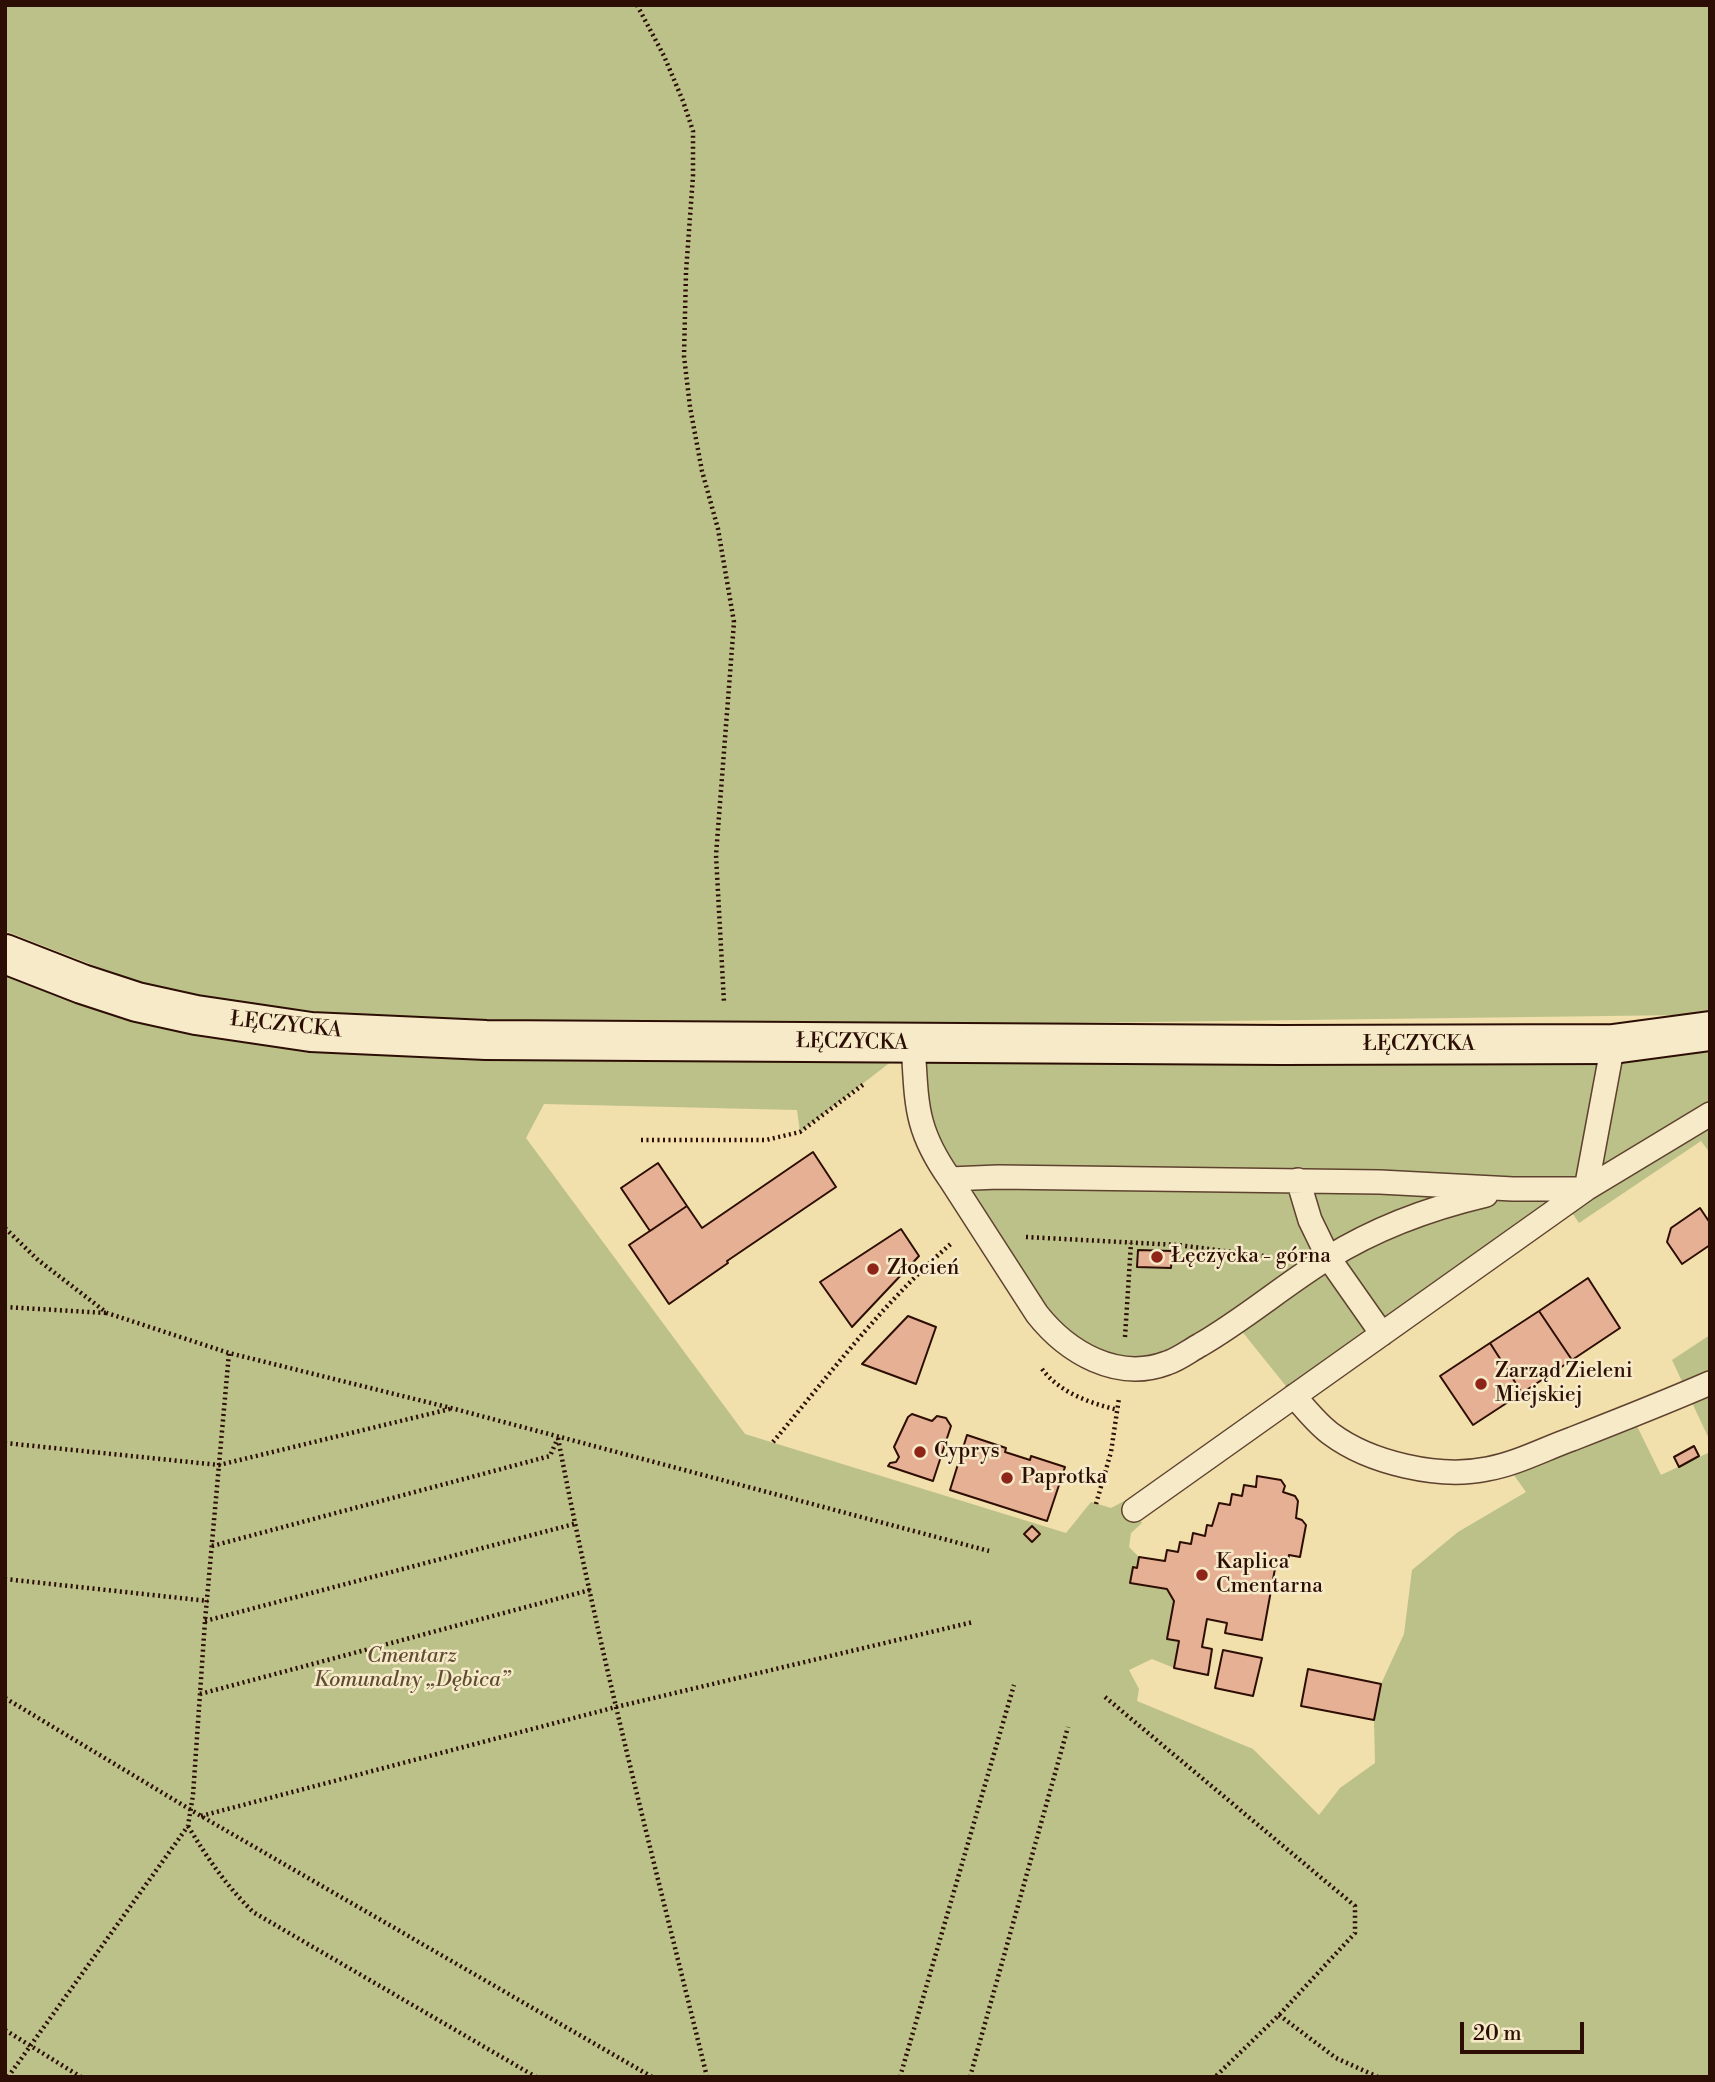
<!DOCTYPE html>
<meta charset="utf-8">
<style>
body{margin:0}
#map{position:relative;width:1715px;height:2082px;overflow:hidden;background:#f1dfac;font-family:"Libre Bodoni",serif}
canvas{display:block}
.frame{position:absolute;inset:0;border:7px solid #2d0e04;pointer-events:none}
.scale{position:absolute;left:1460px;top:2022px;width:124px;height:32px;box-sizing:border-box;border:4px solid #2d0e04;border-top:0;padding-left:9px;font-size:21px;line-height:24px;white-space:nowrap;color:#2d0e04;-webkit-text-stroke:5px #f6eac9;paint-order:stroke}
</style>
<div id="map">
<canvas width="1715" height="2082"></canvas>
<div class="frame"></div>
<div class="scale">20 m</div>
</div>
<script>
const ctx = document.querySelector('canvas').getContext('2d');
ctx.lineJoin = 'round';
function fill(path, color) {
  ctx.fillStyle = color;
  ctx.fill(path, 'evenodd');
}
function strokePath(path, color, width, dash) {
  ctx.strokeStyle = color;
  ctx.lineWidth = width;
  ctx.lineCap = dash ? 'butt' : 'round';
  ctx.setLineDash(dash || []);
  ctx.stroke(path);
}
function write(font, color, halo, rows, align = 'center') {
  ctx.font = font + ' "Libre Bodoni",serif';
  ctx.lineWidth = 5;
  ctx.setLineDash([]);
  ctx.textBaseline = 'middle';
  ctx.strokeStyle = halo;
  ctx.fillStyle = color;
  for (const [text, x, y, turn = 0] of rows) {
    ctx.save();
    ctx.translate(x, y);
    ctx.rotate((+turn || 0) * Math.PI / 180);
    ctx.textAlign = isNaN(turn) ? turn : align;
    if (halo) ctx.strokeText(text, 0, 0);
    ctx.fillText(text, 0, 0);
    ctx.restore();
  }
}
fill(new Path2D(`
 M5 5H1710V1010L1684 1015 916 1025 476 1021 362 1017 215 999 139 983 5 931Z
 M5 974 53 995 151 1026 238 1042 400 1055 892 1061 800 1132 797 1110 544 1104 526 1138 745 1434 1066 1533 1091 1502 1111 1508 1126 1500 1142 1523 1131 1533 1129 1547 1139 1557 1137 1568H1133L1130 1582 1167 1589 1174 1601 1167 1639 1179 1641 1174 1668 1152 1659 1129 1670 1139 1689 1137 1701 1253 1749 1319 1815 1340 1788 1375 1763 1374 1720 1381 1684 1404 1634 1412 1570 1458 1532 1526 1492 1506 1464 1632 1416 1661 1475 1710 1452V2077H5Z
 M1710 1051V1153L1701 1141 1579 1223 1566 1204 1294 1396 1236 1324 1167 1363 1071 1348 950 1179 914 1060 1237 1065 1595 1064Z
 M1710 1335V1441L1672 1360Z`), '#bbc189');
const building = new Path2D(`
 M813 1152 836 1187 727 1261 728 1263 669 1304 629 1245 687 1206 702 1228Z
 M658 1163 687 1206 650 1231 621 1188Z
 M1700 1208 1710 1223V1245L1682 1264 1667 1242 1671 1228Z
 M901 1229 919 1256 852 1327 820 1282Z
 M1138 1250 1172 1251 1171 1268 1137 1267Z
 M1588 1278 1620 1328 1572 1360 1539 1311Z
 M1539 1311 1572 1360 1522 1393 1490 1343Z
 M908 1316 936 1327 916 1384 862 1364Z
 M1490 1343 1522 1393 1473 1425 1440 1376Z
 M912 1414 932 1421 937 1416 946 1418 951 1426 933 1481 888 1466 890 1463 896 1462 899 1457 894 1447 908 1417Z
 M967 1435 1006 1448 1005 1452 1030 1460 1031 1456 1065 1467 1047 1521 950 1490Z
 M1694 1446 1699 1456 1679 1467 1674 1457Z
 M1257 1476 1281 1480 1285 1486 1283 1492 1295 1496 1298 1501 1296 1518 1302 1520 1306 1525 1300 1557 1289 1555 1287 1565 1276 1563 1262 1640 1225 1633 1227 1623 1207 1619 1202 1647 1212 1649 1208 1675 1174 1668 1179 1641 1167 1639 1174 1601 1167 1589 1130 1583 1133 1567 1137 1568 1139 1557 1165 1561 1167 1550 1178 1552 1180 1542 1191 1544 1193 1533 1205 1536 1207 1525 1212 1526 1219 1503 1230 1505 1232 1494 1242 1496 1244 1485 1256 1487Z
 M1032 1526 1040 1534 1032 1542 1024 1534Z
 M1223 1650 1262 1658 1253 1696 1215 1688Z
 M1308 1669 1381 1684 1374 1720 1301 1706Z`);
fill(building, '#e6b094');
strokePath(building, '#2d0e04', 2);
const service = new Path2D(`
 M913 1044C917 1103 914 1128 950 1179L998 1177 1380 1182 1513 1189H1586L1710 1114
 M950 1179 1037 1314C1067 1352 1117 1382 1167 1363 1179 1359 1189 1351 1200 1345 1245 1319 1284 1285 1328 1258 1376 1228 1431 1208 1486 1195
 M1298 1180 1310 1220 1328 1257 1382 1334
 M1294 1396C1305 1408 1317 1424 1331 1434 1370 1463 1439 1479 1487 1469 1516 1464 1544 1449 1572 1439 1618 1421 1664 1403 1710 1383
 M1134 1510 1586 1189 1613 1044`);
const secondary = new Path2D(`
 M5 954 82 984 137 1002 196 1015 311 1032 486 1040 1282 1045 1613 1044 1710 1031`);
strokePath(service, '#5e422e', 26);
strokePath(secondary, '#2d0e04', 42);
strokePath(new Path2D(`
 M637 5 664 56 683 101 693 131V176L686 272 684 356 690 407 702 471 718 529 734 622 716 855 724 1003
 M641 1140H766L800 1132 864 1084
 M5 1228 38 1260 107 1313 229 1353 451 1408 989 1551
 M1026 1237 1178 1245 1271 1257
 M5 1307 106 1313
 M1125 1337 1131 1243
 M1042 1369C1060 1393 1090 1403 1118 1410
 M558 1438C599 1653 655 1865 707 2077
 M773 1442C830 1374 885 1300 953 1242
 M5 1443 219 1465 450 1409
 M1096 1504 1111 1452 1119 1398
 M212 1546 550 1456 557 1440
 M5 1579 208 1601
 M205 1621 574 1524
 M200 1694 590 1590
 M1105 1697 1355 1906V1933L1279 2015 1215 2077
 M5 1698 201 1816 652 2077
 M201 1816 616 1707 973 1622
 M188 1826C208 1859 225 1884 253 1912L536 2077
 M1279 2015 1336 2058 1378 2077
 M5 2030 81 2077
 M8 2077 188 1826 193 1795 205 1621 229 1353
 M900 2077 1014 1685
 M970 2077 1068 1727`), '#2d0e04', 4.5, [2, 3.5]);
strokePath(service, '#f6eac9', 23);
strokePath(secondary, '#f6eac9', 38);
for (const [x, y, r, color] of [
 [1157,1257,7,"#8f2418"],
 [873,1269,7,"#8f2418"],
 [1481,1384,7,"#8f2418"],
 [920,1452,7,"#8f2418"],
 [1007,1478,7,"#8f2418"],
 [1202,1575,7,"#8f2418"]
]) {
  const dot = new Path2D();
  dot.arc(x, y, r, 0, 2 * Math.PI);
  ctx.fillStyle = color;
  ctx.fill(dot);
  strokePath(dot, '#f6eac9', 2.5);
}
write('21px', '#2d0e04', '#f6eac9', [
 ["ŁĘCZYCKA",286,1026,6],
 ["ŁĘCZYCKA",852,1043,1],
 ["ŁĘCZYCKA",1419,1045]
]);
write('21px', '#2d0e04', '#f6eac9', [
 ["Łęczycka - górna",1171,1257],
 ["Złocień",887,1269],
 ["Zarząd Zieleni",1495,1372],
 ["Miejskiej",1495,1396],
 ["Cyprys",934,1452],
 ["Paprotka",1021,1478],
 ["Kaplica",1216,1563],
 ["Cmentarna",1216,1587]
], 'left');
write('italic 21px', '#5f4d33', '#f6eac9', [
 ["Cmentarz",412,1657],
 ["Komunalny „Dębica”",412,1681]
]);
</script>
